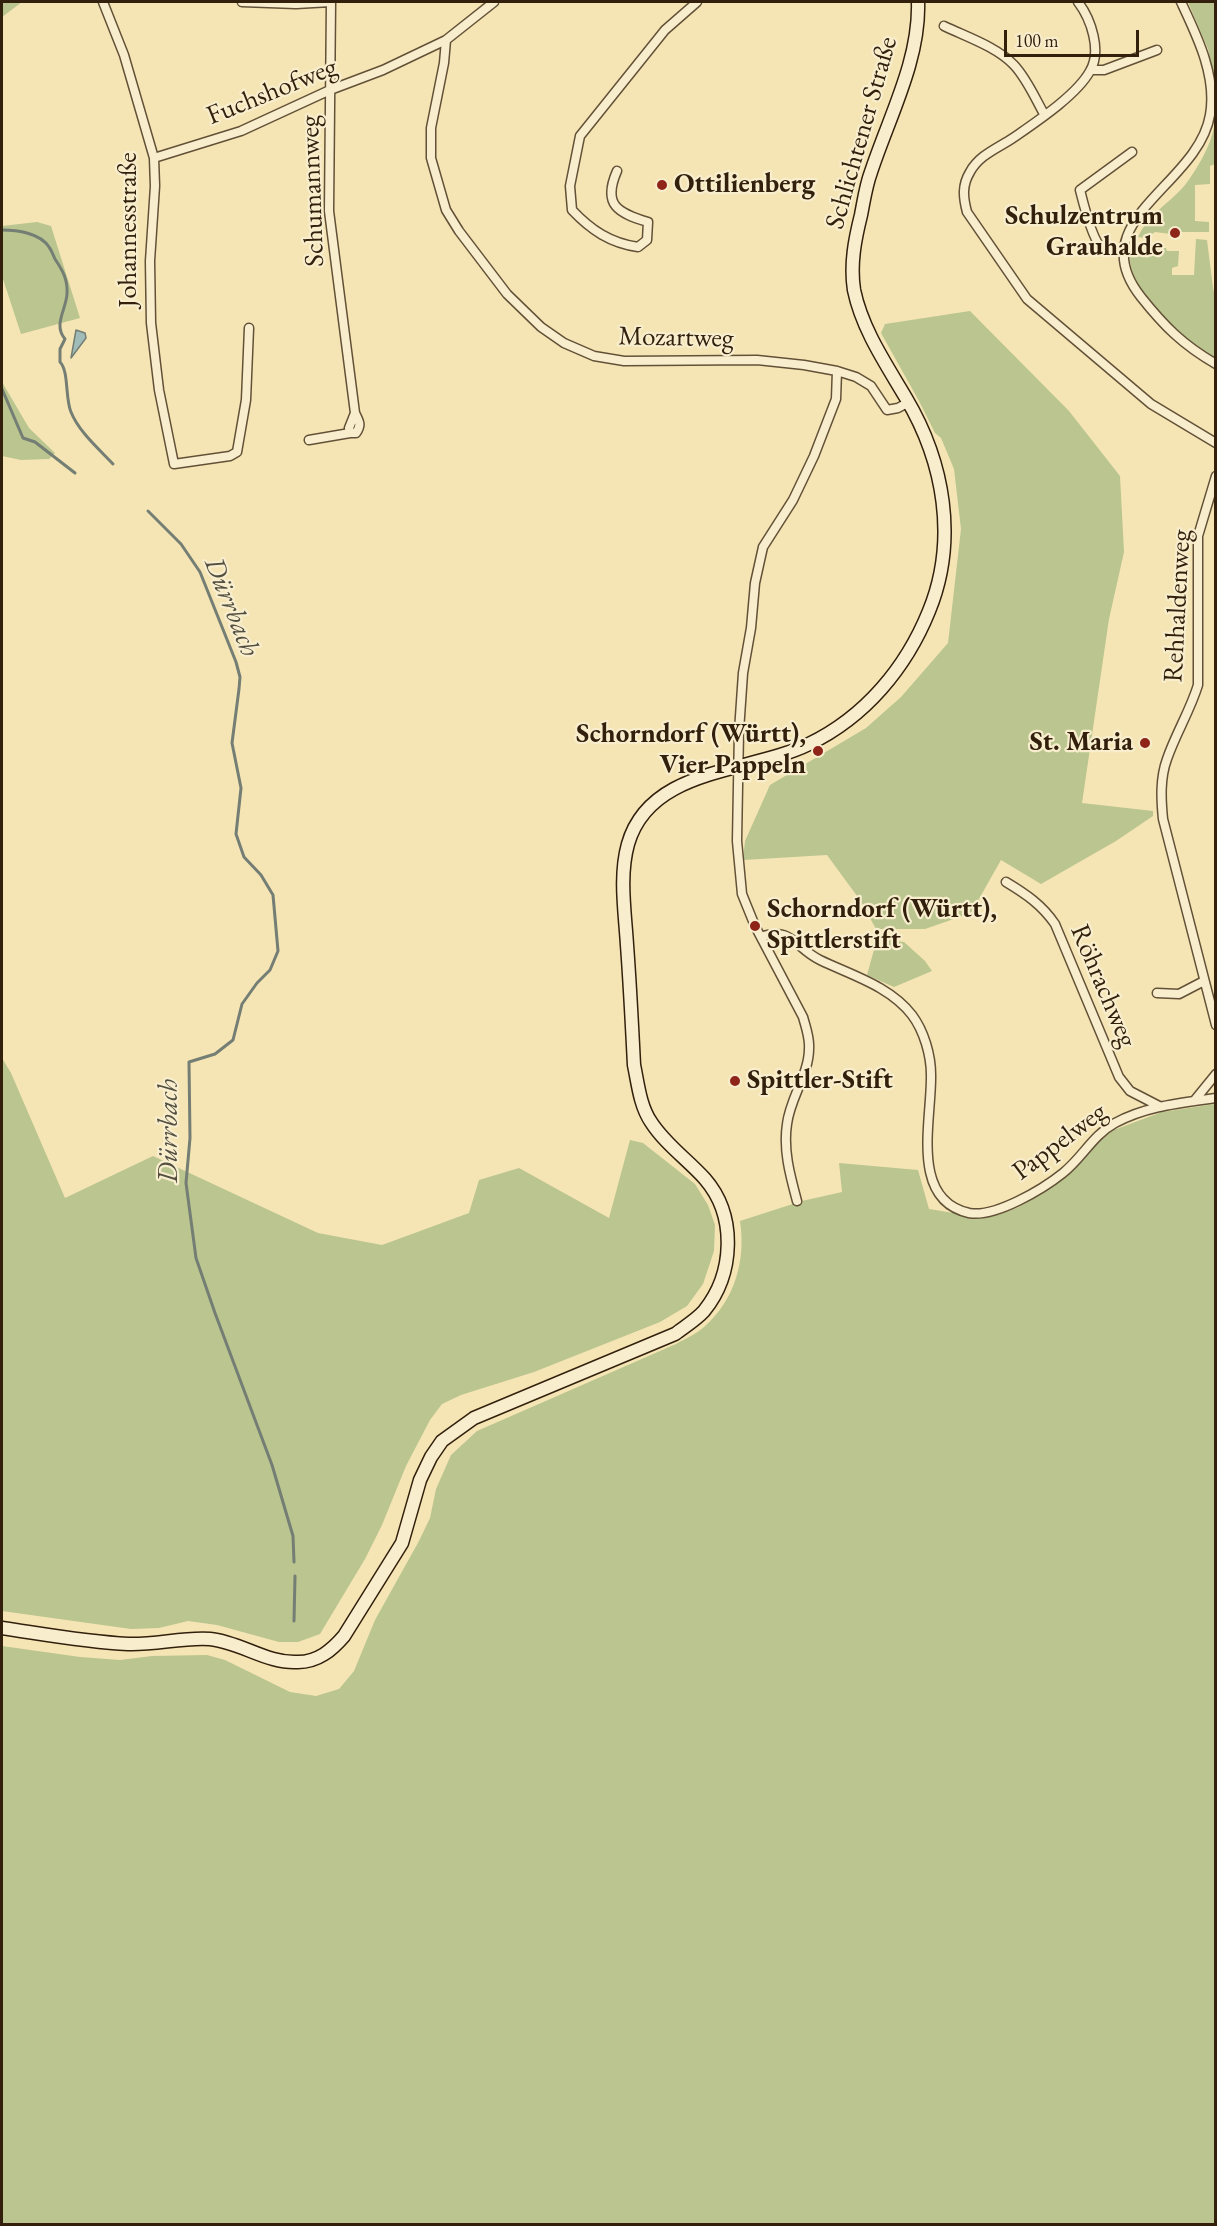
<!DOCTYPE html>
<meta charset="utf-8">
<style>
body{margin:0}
#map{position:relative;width:1217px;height:2226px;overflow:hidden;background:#f5e5b4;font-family:"EB Garamond",serif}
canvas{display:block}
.frame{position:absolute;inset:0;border:3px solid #32200d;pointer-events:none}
.scale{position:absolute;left:1004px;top:30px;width:135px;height:27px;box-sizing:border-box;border:3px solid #32200d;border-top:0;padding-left:8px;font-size:18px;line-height:21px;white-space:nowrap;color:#32200d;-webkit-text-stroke:4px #f8eece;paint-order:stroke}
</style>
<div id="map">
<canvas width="1217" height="2226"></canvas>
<div class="frame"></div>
<div class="scale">100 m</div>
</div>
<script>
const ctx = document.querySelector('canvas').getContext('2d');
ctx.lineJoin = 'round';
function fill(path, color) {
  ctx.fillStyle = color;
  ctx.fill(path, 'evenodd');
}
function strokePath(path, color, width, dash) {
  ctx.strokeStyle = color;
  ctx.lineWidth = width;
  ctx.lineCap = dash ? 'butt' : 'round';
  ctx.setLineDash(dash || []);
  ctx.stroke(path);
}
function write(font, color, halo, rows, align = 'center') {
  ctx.font = font + ' "EB Garamond",serif';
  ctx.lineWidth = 4.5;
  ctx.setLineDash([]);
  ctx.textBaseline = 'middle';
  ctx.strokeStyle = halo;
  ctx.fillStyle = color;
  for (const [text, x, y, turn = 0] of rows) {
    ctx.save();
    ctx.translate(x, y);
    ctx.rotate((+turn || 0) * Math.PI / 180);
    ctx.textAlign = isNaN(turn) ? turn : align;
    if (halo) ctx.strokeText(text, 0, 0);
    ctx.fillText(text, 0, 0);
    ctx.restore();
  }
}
fill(new Path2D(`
 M2 2H22L2 17Z
 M1188 2H1215V82L1208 49Z
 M1215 121V164L1210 166V184L1195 185V221L1209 222V232H1180V235L1172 236 1171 234 1155 232 1146 238 1138 237C1149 213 1169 204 1185 185 1198 168 1213 142 1215 121Z
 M37 222 51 226 80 318 21 334 2 276V226Z
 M1196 239 1207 240 1213 288 1215 296V357C1183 347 1123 285 1130 249L1147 247 1148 250H1157L1158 248H1166L1167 251H1179L1178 266 1172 268V275H1194Z
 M970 311 1069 411 1120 476 1124 552 1109 619 1082 803 1153 811V816L1116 841 1041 884 1001 860 971 913 925 929H876L860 900 827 855 743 860 745 841 770 785 866 728 901 697 948 643 961 529 954 469 941 438 935 433 919 401 881 333 885 324Z
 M2 382 29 428 55 453 49 459 21 460 2 456Z
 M877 939 904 942 925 961 932 971 894 987 867 975Z
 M2 1058 11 1073 65 1198 153 1156 318 1233 382 1245 469 1213 479 1180 519 1168 609 1218 630 1140 643 1143 695 1184 708 1205 715 1225 714 1251 703 1284 687 1306 660 1322 534 1372 461 1395 442 1404 430 1420 406 1466 382 1525 365 1559 320 1634 298 1642H279L217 1625 188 1621 159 1628 131 1629 2 1611Z
 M1215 1104V2224H2V1646L80 1657 120 1660 152 1656 207 1655 225 1660 290 1692 316 1696 339 1689 354 1671 375 1620 419 1541 430 1518 436 1489 451 1455 477 1431 676 1344C685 1339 696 1334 704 1327 735 1300 746 1260 740 1221L802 1201 842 1192 839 1163 918 1170 929 1209 978 1217 998 1215 1019 1207 1060 1180 1111 1131 1162 1112Z`), '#bac58f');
const water = new Path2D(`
 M76 330 85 333 86 338 71 358Z`);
fill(water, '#a0bcb8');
strokePath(water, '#747e74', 1.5);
strokePath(new Path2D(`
 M2 230C17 230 40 233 49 247 52 251 53 255 55 259 63 271 68 280 67 294 66 310 53 325 65 339L60 349V362C69 371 65 398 71 412 79 432 99 449 113 464
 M2 389 23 438 35 442 75 473
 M148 511 181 544 200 572 236 662 240 677 239 689 232 743 241 788 236 834 244 857 261 875 273 895 278 951 270 970 257 983 242 1004 233 1040 215 1054 189 1062 190 1138 186 1183 196 1258 215 1313 272 1465 293 1536 294 1562
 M294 1621 295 1576`), '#747e74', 3);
const minor = new Path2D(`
 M103 2 124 55 154 158 155 186 150 261 151 323 159 390 174 464 230 456 237 452 246 400 249 328
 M242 2 296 4 331 2
 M1078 2C1091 19 1102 51 1090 71 1077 95 1036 122 1013 138 998 148 979 155 970 172 962 185 963 197 967 212L1027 299 1151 404 1216 443
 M1181 2C1197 36 1217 76 1210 115 1198 186 1080 220 1141 297 1164 326 1183 345 1216 364
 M944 26C967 37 997 47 1014 65 1027 79 1035 98 1044 114
 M446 40 444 63 431 128V158L446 210 459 231 507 294 541 327 564 343 594 356 624 361 757 360 804 365 837 371 856 377 871 386 887 410 898 408 909 402
 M1091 70H1104L1157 50
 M154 158 241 131 330 90 383 70 446 40 494 2
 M617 171C602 205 618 213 648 222L647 240 638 247C610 243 591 230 572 210L570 186 580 136 665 30 697 2
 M1122 250C1116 250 1108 252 1103 249 1093 243 1083 202 1080 190L1132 152
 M350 433H356C362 425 359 421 355 413
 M309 440 350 433 349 428 355 413 329 211 331 2
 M1216 476 1198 536V685C1190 711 1176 733 1167 759 1160 778 1161 799 1163 819L1216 1025
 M1006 882C1026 894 1042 905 1055 924L1119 1077 1130 1091 1159 1106
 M761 937C792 926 795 948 820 960 851 975 890 986 912 1015 924 1031 931 1055 931 1075 932 1119 909 1200 969 1213 995 1218 1043 1189 1063 1173 1082 1158 1093 1135 1115 1123 1146 1106 1181 1103 1216 1098
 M1157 993 1179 994 1204 981
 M1194 1101 1216 1074
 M797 1201C790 1175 783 1150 787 1124 790 1098 809 1074 809 1049 810 1038 806 1028 803 1017L755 926 742 894 737 841 739 731 743 673 751 628 755 583 763 547 793 500 814 456 836 399 837 371`);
const secondary = new Path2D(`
 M2 1628C43 1634 86 1642 128 1644 156 1645 183 1637 210 1639 241 1642 267 1664 298 1662 318 1662 332 1650 344 1636L402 1543 420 1480 431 1457 442 1441 474 1418 675 1334C684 1327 696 1320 704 1311 734 1274 737 1216 705 1179 688 1160 665 1144 651 1122 640 1106 638 1084 634 1065 632 1025 630 985 627 945 625 912 619 876 628 844 650 767 750 773 809 744 865 717 906 668 929 611 958 540 944 462 906 398 886 364 862 329 854 290 850 264 855 239 861 215 864 200 866 185 871 172 889 117 920 60 918 2`);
strokePath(minor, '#635137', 11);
strokePath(secondary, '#32200d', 15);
strokePath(minor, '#f8eece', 8);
strokePath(secondary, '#f8eece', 12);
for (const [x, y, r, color] of [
 [662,185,6,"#8f2418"],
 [1175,233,6,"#8f2418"],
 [1145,743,6,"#8f2418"],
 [818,751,6,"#8f2418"],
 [755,926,6,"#8f2418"],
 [735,1081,6,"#8f2418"]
]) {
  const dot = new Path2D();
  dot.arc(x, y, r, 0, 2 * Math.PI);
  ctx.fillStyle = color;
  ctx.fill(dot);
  strokePath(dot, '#f8eece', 2);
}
write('27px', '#32200d', '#f8eece', [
 ["Fuchshofweg",272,92,-22],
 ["Schlichtener Straße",862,133,-74],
 ["Schumannweg",313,191,-92],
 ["Johannesstraße",129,230,-90],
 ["Mozartweg",676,338,1],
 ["Rehhaldenweg",1178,606,-87],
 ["Röhrachweg",1103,986,67],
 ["Pappelweg",1060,1142,-37]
]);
write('bold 27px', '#32200d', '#f8eece', [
 ["Ottilienberg",674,185],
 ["Schulzentrum",1163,217,"right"],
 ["Grauhalde",1163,248,"right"],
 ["Schorndorf (Württ),",806,735,"right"],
 ["Vier Pappeln",806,766,"right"],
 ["St. Maria",1133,743,"right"],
 ["Schorndorf (Württ),",767,910],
 ["Spittlerstift",767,941],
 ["Spittler-Stift",747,1081]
], 'left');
write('italic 28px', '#534f40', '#f8eece', [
 ["Dürrbach",231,607,68],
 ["Dürrbach",169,1131,-90]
]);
</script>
